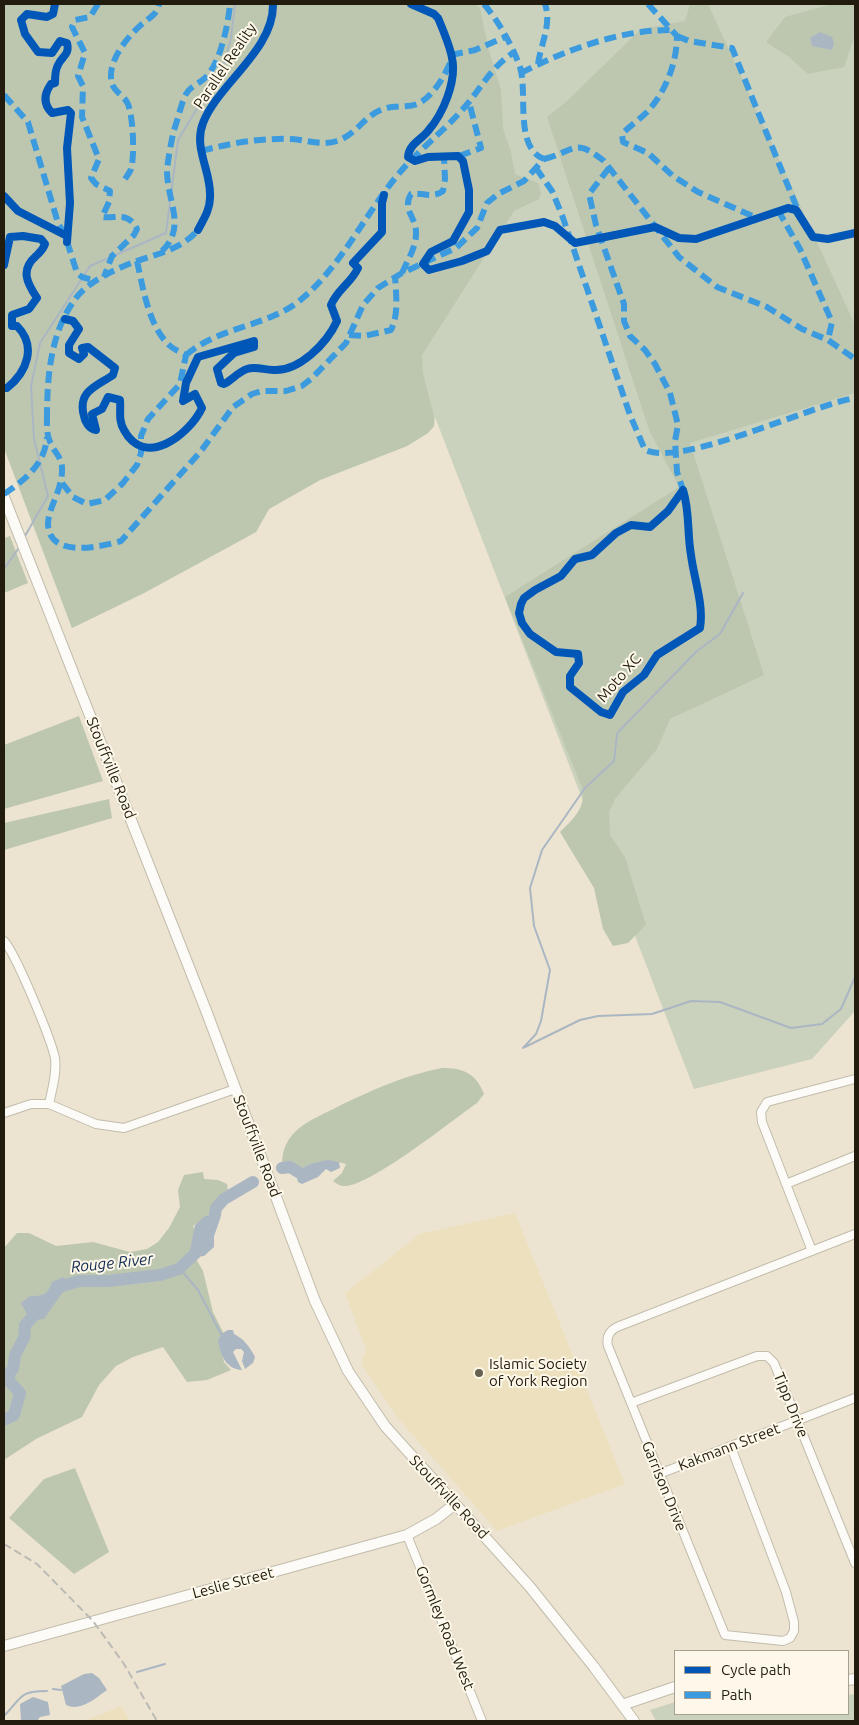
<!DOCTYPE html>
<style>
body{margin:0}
#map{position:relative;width:859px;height:1725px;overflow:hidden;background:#ece4d0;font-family:Ubuntu,sans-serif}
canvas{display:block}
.frame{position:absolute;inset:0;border:5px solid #211c0e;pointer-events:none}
.legend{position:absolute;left:674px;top:1650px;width:175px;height:65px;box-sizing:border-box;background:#fdf8e9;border:1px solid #a5a091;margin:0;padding:6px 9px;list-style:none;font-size:15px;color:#211c0e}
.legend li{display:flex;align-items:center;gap:10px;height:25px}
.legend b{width:25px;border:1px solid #a5a091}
</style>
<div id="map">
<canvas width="859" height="1725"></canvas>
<div class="frame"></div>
<ul class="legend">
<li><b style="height:6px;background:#0057b8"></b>Cycle path</li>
<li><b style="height:6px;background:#3c9bde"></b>Path</li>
</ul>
</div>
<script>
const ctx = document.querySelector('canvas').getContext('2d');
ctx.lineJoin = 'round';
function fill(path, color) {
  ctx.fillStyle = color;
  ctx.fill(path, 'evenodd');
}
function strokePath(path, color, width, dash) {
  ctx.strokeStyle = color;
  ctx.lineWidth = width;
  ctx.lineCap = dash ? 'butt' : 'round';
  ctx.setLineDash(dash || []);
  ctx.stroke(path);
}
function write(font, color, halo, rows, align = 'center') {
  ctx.font = font + ' Ubuntu,sans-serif';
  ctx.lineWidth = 4;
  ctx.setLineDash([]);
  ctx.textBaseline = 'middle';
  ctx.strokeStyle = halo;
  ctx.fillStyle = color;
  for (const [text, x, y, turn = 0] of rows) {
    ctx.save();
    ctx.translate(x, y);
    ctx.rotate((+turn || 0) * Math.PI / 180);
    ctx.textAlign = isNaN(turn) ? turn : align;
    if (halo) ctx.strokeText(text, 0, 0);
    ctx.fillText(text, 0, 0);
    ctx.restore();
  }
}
fill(new Path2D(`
 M515 1213 625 1484 497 1531 397 1417 361 1364 366 1349 345 1293 420 1234Z
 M121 1706 130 1721H85Z`), '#ece0bf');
fill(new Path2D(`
 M4 4H855V1011L812 1059 694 1089 435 417 434 426 428 433 407 446 320 480 269 509 256 532 144 593 72 628 4 448Z
 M855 1694V1721H656L650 1710 675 1702V1714H848V1695Z`), '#cad2bd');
fill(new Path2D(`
 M4 4H475L480 8 488 47 501 90 503 128 511 152 515 174 538 183 541 193 539 199 514 211 422 355 423 373 434 416V426L428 433 407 446 320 480 269 509 256 532 144 593 72 628 4 448Z
 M690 4H708L855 325V393L690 443 764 675 670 719 657 749 615 799 609 812 610 835 625 857 646 925 628 943 613 946 603 929 594 888 560 832C572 820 585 809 583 790L505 597 679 487 649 430 547 117 567 101 641 29 685 21Z
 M832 4H855V35L844 67 808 74 789 57 766 42 785 17Z
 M10 536 28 583 4 593V538Z
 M79 716 103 781 4 809V745Z
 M109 799 112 818 4 850V823Z
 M442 1068C463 1068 476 1073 484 1094L477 1103C454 1119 367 1189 343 1186 340 1186 336 1183 333 1181L342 1173 346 1164C327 1158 310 1161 294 1173L282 1164C282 1150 287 1139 297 1130 310 1119 326 1113 341 1105 375 1089 405 1075 442 1068Z
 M203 1172 204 1179 218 1180 227 1184 229 1196 214 1211 193 1226 198 1237 192 1252 203 1271 213 1312 225 1336 219 1338 224 1362 231 1370 207 1380 187 1382 163 1347 133 1357 116 1366 99 1385 82 1417 36 1439 4 1460V1248L17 1233H29L56 1246 93 1242 130 1252 147 1249 158 1242 169 1228 180 1207 178 1190 184 1175Z
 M75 1468 109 1552 74 1574 9 1518 44 1479Z`), '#bdc7b0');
fill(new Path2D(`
 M820 32 832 37 834 43 832 50 812 46 810 38Z
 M328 1160 339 1162 340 1168 331 1172 326 1169 318 1177 302 1184 298 1182C292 1165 317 1162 328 1160Z
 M217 1215 218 1221 214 1232V1247L204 1256 193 1257 190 1250 195 1225 205 1216Z
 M63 1277 69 1283 44 1319 30 1320 21 1303 30 1296C43 1296 48 1295 52 1282Z
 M228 1330H233L234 1334C244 1339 250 1347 255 1357L253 1363 245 1369 242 1361 244 1352 241 1349H236L233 1352 242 1370C226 1369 221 1356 218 1341L221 1334Z
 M92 1673 99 1678 107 1690C96 1698 80 1712 66 1705L61 1686 84 1674Z
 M33 1697 48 1702 50 1715 40 1717 37 1721H21L20 1704Z`), '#abb6c3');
strokePath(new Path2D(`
 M25 536 48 496 34 439 31 386 40 343 90 266 166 233 178 140 224 64 231 38 235 4
 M4 569 18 549
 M525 1047 580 1020 598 1016 652 1014 691 1001 720 1002 791 1028 822 1024 841 1009 855 977
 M523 1048 536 1034 541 1021 550 970 534 926 530 888 542 850 585 788 614 761 617 734 621 729 697 651 720 634 743 593
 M180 1269 198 1290 221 1334
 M137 1672 165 1664
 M53 1689 61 1690
 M4 1716C22 1698 18 1691 47 1691`), '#abb6c3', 2);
strokePath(new Path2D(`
 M282 1168 290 1167 298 1172
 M54 1292 59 1287 79 1281H108L160 1275 179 1269 205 1244 215 1215 216 1208 224 1199 253 1182
 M4 1420 14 1415 20 1393 9 1381V1373L13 1369 15 1355 24 1338 25 1325 40 1309`), '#abb6c3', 12);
const street = new Path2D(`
 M4 941C16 954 51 1039 55 1058 57 1074 52 1089 49 1104
 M4 1113 31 1104H49L96 1124 124 1128 235 1089
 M786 1184 855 1156
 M812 1251 762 1122 761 1112 767 1102 855 1079
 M631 1403 757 1356H767L774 1363 855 1563
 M731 1447 786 1592 794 1622V1631L790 1638 783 1641 725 1635 608 1346C606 1337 609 1331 617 1327L855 1234
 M659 1474 855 1398
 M407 1535 482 1721`);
const secondary = new Path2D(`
 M4 497 207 1013 315 1301 348 1371 385 1426 530 1587 594 1667 634 1721
 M4 1646 407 1535 436 1519 455 1504
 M848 1680 855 1679
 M622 1705 675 1687`);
strokePath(street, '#c2bcac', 10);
strokePath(secondary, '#c2bcac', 12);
strokePath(street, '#fcfbf8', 8);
strokePath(secondary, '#fcfbf8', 10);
strokePath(new Path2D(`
 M4 1544 37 1564 93 1621 124 1664 157 1721`), '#bcbab5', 2, [8, 4]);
strokePath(new Path2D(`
 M98 4 90 17 75 20 72 27 85 53 78 76 83 86 82 117 99 159 91 178 96 184 110 191 109 202 102 217C116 219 128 211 137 229L134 235 112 256 104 277
 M484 4C499 22 512 45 520 67 528 93 514 148 544 159
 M648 4 677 36C677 62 666 91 648 111 640 119 630 126 622 134L623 142 648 153 673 176 698 192 757 218
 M677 36 689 41 732 48 799 213
 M451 55 475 50 505 37
 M538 64C541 43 552 24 545 4
 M521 73C565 50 620 30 670 30
 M4 95 28 122 58 223 65 235 77 273 82 277 96 281
 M201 151C231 143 260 138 292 139 307 140 322 146 337 141 356 135 365 115 383 109 394 105 407 108 417 104 432 98 444 77 450 63
 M459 156 481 148 469 102
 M544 159C575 152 573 136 604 161L679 257 717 287 767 307 802 329 828 340 855 359
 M536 168 552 191 562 215 630 415 645 450C683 467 808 406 855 398
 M609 168 589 194 596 225 624 304V321L630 336 645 350 655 364 670 393 678 425 675 441 677 472 683 490
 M125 179C127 176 130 172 131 169 135 155 133 117 128 104 123 93 110 92 111 75 111 57 129 35 142 24 150 17 157 15 159 4
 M778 210 800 249 832 322 828 340
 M162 251C187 227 167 201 167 171 167 165 172 137 174 130 178 119 181 104 186 94 190 86 201 83 207 76 221 60 228 25 230 4
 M137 261C143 287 148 325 169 345 173 349 180 352 186 355
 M402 273C408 259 417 246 416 231 415 216 402 209 411 194 423 192 432 199 443 191L445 179 444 156
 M349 335 364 336 391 330C399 314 396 294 395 276
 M186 355C221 325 271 327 304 297 342 264 365 215 396 177 416 152 442 133 463 109 480 90 491 67 513 53
 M47 414C47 424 46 435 51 444 55 453 62 458 62 468 63 489 49 506 48 523 48 559 100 547 121 541L201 451 233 407 252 394 262 391H286L302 386 312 378 346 343 363 305 378 288 402 273 456 248 477 228 487 203 498 194 524 181 544 159
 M47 419C47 378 50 332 76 298 88 282 115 269 134 262 157 254 182 249 198 230
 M62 483 73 497 87 504 105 500 123 483 137 465 141 453V436L148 419 180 384 186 355
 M4 494C25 480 45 464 47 437`), '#3c9bde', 6, [12, 6]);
strokePath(new Path2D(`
 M55 4 53 14 47 17 27 14 21 20 25 34 38 52 52 53 60 41 67 43C70 55 62 56 58 65 55 70 55 77 55 83L51 84C44 94 43 104 52 113L68 110 71 113 67 148 70 203 67 242
 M411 4 434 14 438 18C443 30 450 46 452 58 457 81 443 114 428 131 421 140 409 144 408 157L415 161 428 157 458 156 463 161 469 190V212L453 241 431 252 423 264 429 270 462 261 487 251 500 230 544 222 555 226 575 243 655 227 679 238 696 239 788 208 796 210 813 237 828 239 855 233
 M4 196 18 211 65 235
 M198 230C203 220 210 210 210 198 212 172 193 149 203 123 218 84 274 50 273 4
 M4 265 10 237 23 236 41 239 45 244C43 250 40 252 36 256 20 270 27 283 37 298L29 309 12 315V326H17C37 346 27 372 7 388H4
 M65 319 73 321 79 329 69 345V353L79 359 84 354 82 348 88 347 115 368 113 375C97 386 77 391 84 416 85 422 89 429 96 430L92 414 102 409 108 397 120 400C121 411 118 420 124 430 145 469 189 435 202 408L195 394 183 401 186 383 198 357 254 341V347L234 353 217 369 221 383 224 384C232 380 238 372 247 369 256 366 264 370 273 370 299 372 327 343 337 321L331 305C337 290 352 282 358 268L353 263 382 232V203L384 195
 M683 490C690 512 687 533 691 555 694 579 704 605 700 628L657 655 644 675 623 692 610 715 601 712 570 687V676L579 663 578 654 556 652 530 634 522 623 519 613 521 604 524 598 535 590 561 576 575 559 592 555 616 533 631 525 650 527 668 511Z`), '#0057b8', 8);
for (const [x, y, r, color] of [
 [479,1373,5,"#686252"]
]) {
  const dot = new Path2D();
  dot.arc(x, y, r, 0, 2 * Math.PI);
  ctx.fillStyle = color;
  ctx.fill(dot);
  strokePath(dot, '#fdf8e9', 2);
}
write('15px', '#211c0e', '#fdf8e9', [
 ["Parallel Reality",225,66,-56],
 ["Moto XC",619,678,-49],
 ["Stouffville Road",111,768,68],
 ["Stouffville Road",257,1146,69],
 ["Tipp Drive",791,1405,68],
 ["Kakmann Street",729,1447,-21],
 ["Garrison Drive",664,1486,68],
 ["Stouffville Road",449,1497,47],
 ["Leslie Street",233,1583,-15],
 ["Gormley Road West",445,1628,68]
]);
write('15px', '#211c0e', '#fdf8e9', [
 ["Islamic Society",489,1364],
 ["of York Region",489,1381]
], 'left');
write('italic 16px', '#132e53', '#fdf8e9', [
 ["Rouge River",112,1263,-6]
]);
</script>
